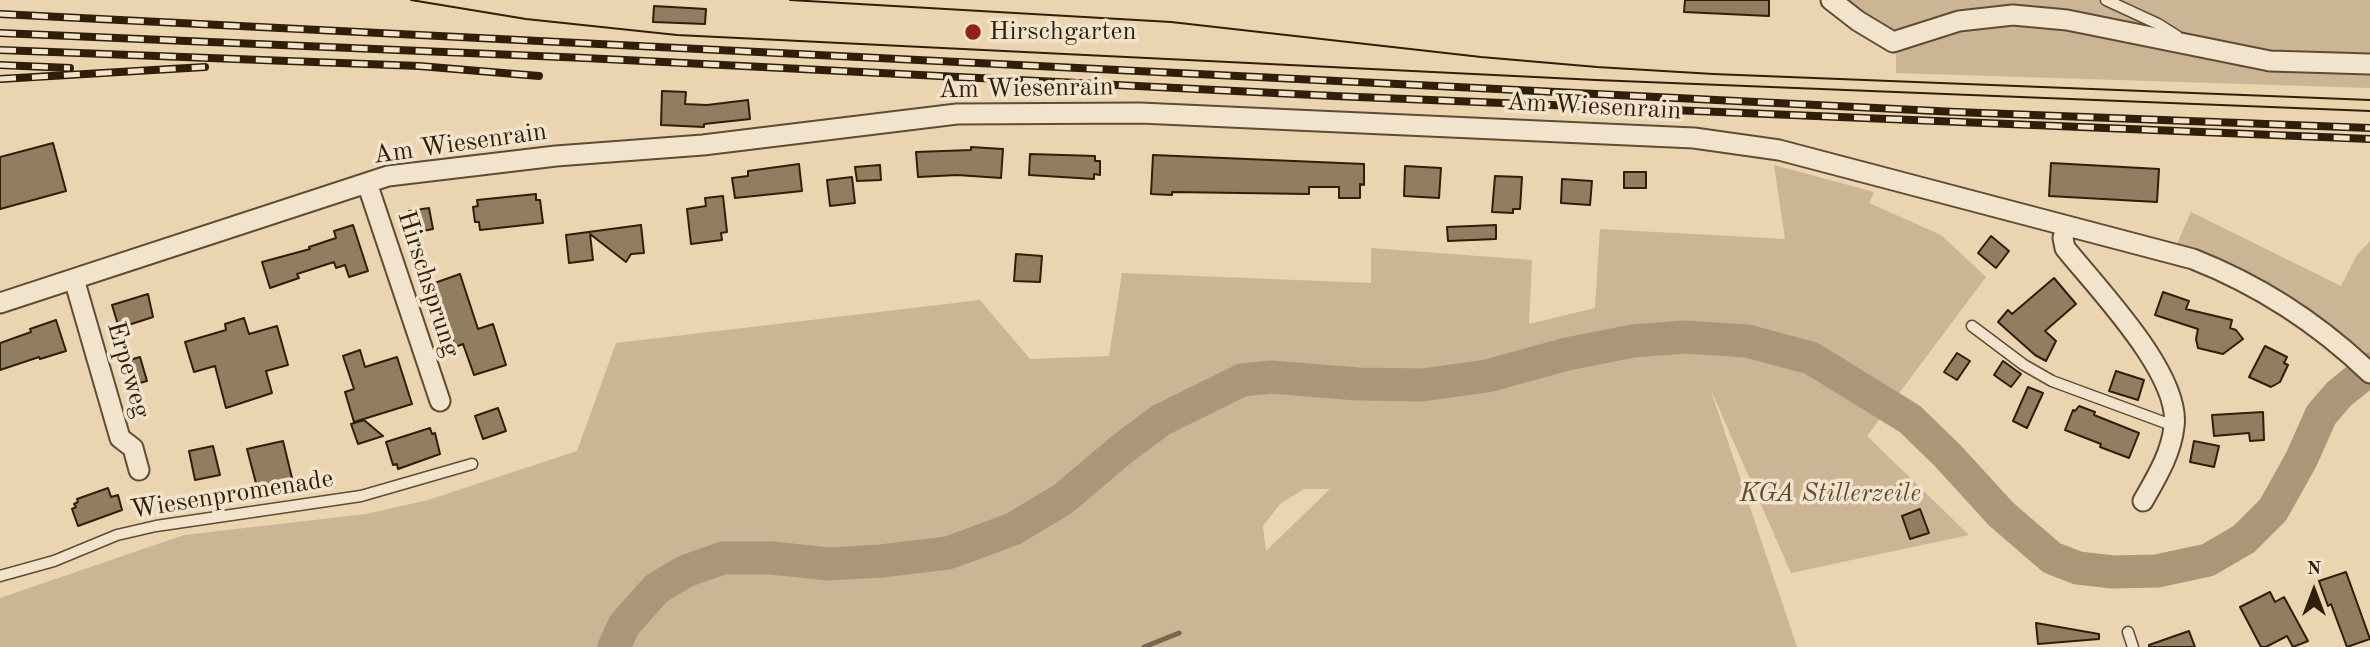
<!DOCTYPE html>
<style>
body{margin:0}
#map{position:relative;width:2370px;height:647px;overflow:hidden;background:#ebd4b0;font-family:"Old Standard TT",serif}
canvas{display:block}
.north{position:absolute;left:2279px;top:556px;width:70px;height:70px;-webkit-text-stroke:5px #f2e3cc;paint-order:stroke;rotate:0deg;font-size:19px;font-weight:700;line-height:28px;text-align:center;color:#2f1e0a}
.north::after{content:'';display:block;margin:auto;width:24px;height:32px;background:#2f1e0a;clip-path:polygon(50% 0,100% 100%,50% 72%,0 100%)}
</style>
<div id="map">
<canvas width="2370" height="647"></canvas>
<div class="north">N</div>
</div>
<script>
const ctx = document.querySelector('canvas').getContext('2d');
ctx.lineJoin = 'round';
function fill(path, color) {
  ctx.fillStyle = color;
  ctx.fill(path, 'evenodd');
}
function strokePath(path, color, width, dash) {
  ctx.strokeStyle = color;
  ctx.lineWidth = width;
  ctx.lineCap = dash ? 'butt' : 'round';
  ctx.setLineDash(dash || []);
  ctx.stroke(path);
}
function write(font, color, halo, rows, align = 'center') {
  ctx.font = font + ' "Old Standard TT",serif';
  ctx.lineWidth = 7;
  ctx.setLineDash([]);
  ctx.textBaseline = 'middle';
  ctx.strokeStyle = halo;
  ctx.fillStyle = color;
  for (const [text, x, y, turn = 0] of rows) {
    ctx.save();
    ctx.translate(x, y);
    ctx.rotate((+turn || 0) * Math.PI / 180);
    ctx.textAlign = isNaN(turn) ? turn : align;
    if (halo) ctx.strokeText(text, 0, 0);
    ctx.fillText(text, 0, 0);
    ctx.restore();
  }
}
fill(new Path2D(`
 M1844 0H2370V56L2268 54 1964 12 1896 30 1872 22Z
 M2014 20 2131 38 2173 53 2269 66 2370 71V88L1896 73V47L1960 28Z
 M1774 165 1874 192 1869 203 1941 235 1986 277 1867 436 1969 535 1791 573 1710 388 1797 647H0V598L184 535 366 514 428 500 577 451 616 343 980 300 1030 359 1109 356 1122 273 1371 283V248L1532 260 1529 324 1595 308 1600 229 1785 239ZM1304 489H1330L1266 551 1263 526 1280 504Z
 M2191 212 2341 286 2357 255 2370 241V353L2367 356 2299 301 2176 246Z`), '#cbb594');
strokePath(new Path2D(`
 M1144 647 1179 633`), '#79664c', 5);
strokePath(new Path2D(`
 M614 647 624 625 657 588 686 571 723 558H772L829 564 881 561 948 553 1013 529 1063 499 1122 449 1161 420 1242 380 1271 377 1358 384 1422 385 1487 376 1567 354 1633 341 1685 337 1747 341 1811 358 1910 419 1948 456 2001 514 2052 558 2078 568 2113 572 2157 571 2208 560 2244 539 2273 510 2301 460 2321 415 2339 394 2370 369`), '#ab9678', 33);
const building = new Path2D(`
 M1685 0H1769V16L1684 12Z
 M654 6 706 9 705 24 653 22Z
 M662 91 686 92 685 104 707 105 748 100 750 119 704 124V127L661 125Z
 M53 143 66 191 0 209V157Z
 M971 147 1003 149 1001 178 957 175 918 177 916 152 971 150Z
 M1030 154 1095 156V161H1100V175L1094 174V179L1029 175Z
 M1153 155 1364 164V185L1360 184V198H1339V187H1309V194L1172 192V195L1151 194Z
 M2051 163 2159 169 2157 202 2049 196Z
 M799 164 802 191 735 198 732 178 748 176V171Z
 M880 165 881 180 857 181 855 167Z
 M1405 166 1441 168 1439 198 1404 196Z
 M1624 172H1646V188H1624Z
 M1495 176 1522 177 1520 209H1513V213L1492 212Z
 M852 177 855 203 830 206 827 180Z
 M1562 179 1592 181 1590 205 1561 203Z
 M536 194V200H540L543 223 480 230 479 222H475L473 207 478 206 477 200Z
 M723 196 727 232 721 233 722 240 691 244 687 209 706 206 705 198Z
 M429 208 433 229 412 233 409 211Z
 M353 225 368 271 349 277 345 265 336 268 334 262 297 274 299 278 270 288 262 262 310 249 309 247 336 238 334 231Z
 M641 225 644 253 631 254 626 262 590 234 593 260 569 263 566 235Z
 M1496 225V239L1448 241 1447 227Z
 M1991 236 2009 251 1996 268 1978 253Z
 M1016 254 1042 256 1040 282 1014 281Z
 M460 274 478 329 493 324 506 365 474 375 463 344 455 347 446 320 441 322 429 285Z
 M2054 278 2076 304 2045 331 2056 341 2046 361 2035 355 1998 322 2008 310 2012 314Z
 M2163 292 2189 301 2186 309 2232 320 2230 328 2236 330 2243 339 2223 354 2198 348 2196 339 2198 329 2155 315Z
 M148 294 153 317 119 328 112 305Z
 M244 318 249 334 277 326 288 365 266 371 272 393 226 408 215 366 194 372 185 342 226 330 225 324Z
 M56 320 66 351 40 359 39 357 0 370V343L31 332 30 329Z
 M2265 346 2287 357 2284 363 2288 365 2280 382 2271 387 2249 377Z
 M360 350 365 367 397 357 412 404 354 422 345 392 354 389 343 356Z
 M1957 353 1970 361 1957 380 1944 372Z
 M140 357 147 381 132 385 126 361Z
 M2003 361 2021 374 2011 387 1994 375Z
 M2116 371 2144 380 2138 400 2109 391Z
 M2028 387 2043 393 2027 428 2013 421Z
 M2079 406 2095 412 2094 415 2139 433 2129 458 2100 447 2101 444 2065 430 2073 410 2075 411Z
 M498 408 506 431 483 439 475 416Z
 M2263 412 2264 440 2250 441 2249 433 2214 436 2212 415Z
 M364 420 383 436 358 444 351 424Z
 M430 428 432 434 435 433 440 454 398 469 397 464 393 465 386 442Z
 M283 441 292 478 257 487 247 449Z
 M2194 441 2219 446 2214 467 2190 462Z
 M213 446 220 475 195 480 189 451Z
 M108 488 111 497 118 495 122 510 78 526 72 509 76 507 74 504 78 502 77 499Z
 M1920 509 1929 533 1910 539 1902 516Z
 M2346 572 2370 639 2347 647 2331 604 2328 606 2319 581Z
 M2270 592 2275 602 2284 597 2308 641 2293 647 2287 636 2266 647H2261L2240 607Z
 M2036 623 2099 634V639L2038 644Z
 M2189 631 2195 647H2149V645Z`);
fill(building, '#917d60');
strokePath(building, '#2f1e0a', 2);
const service = new Path2D(`
 M2106 0 2158 24 2177 36
 M1972 326 2024 365 2052 381 2174 426
 M0 576 54 561 117 535 156 526 361 496 472 464
 M2128 632 2133 647`);
const minor = new Path2D(`
 M1831 0 1858 21 1893 42 1959 21 2013 15 2067 20 2270 61 2370 64
 M367 183 440 401
 M2066 226 2063 238 2065 248C2097 288 2182 375 2174 427 2171 454 2156 478 2143 501
 M74 279 120 438 133 448 139 470
 M0 303 388 176 556 156 703 145 957 114 1140 113 1694 138 1779 150 2193 259C2259 285 2318 323 2370 373`);
strokePath(service, '#5e4c34', 13);
strokePath(minor, '#5e4c34', 23);
strokePath(service, '#f2e3cc', 10);
strokePath(minor, '#f2e3cc', 19);
strokePath(new Path2D(`
 M411 0 526 19 677 35 1596 80 2370 111
 M790 0 1171 22 1481 57 1597 67 1713 74 2370 100`), '#2f1e0a', 2);
const rail = new Path2D(`
 M0 14 1956 112 2370 128
 M0 33 585 58 1334 96 2370 139
 M0 50 419 66 539 76
 M0 65 70 68
 M0 79 205 67`);
strokePath(rail, '#2f1e0a', 8);
strokePath(rail, '#f2e3cc', 5, [16]);
for (const [x, y, r, color] of [
 [973,32,9,"#8f2418"]
]) {
  const dot = new Path2D();
  dot.arc(x, y, r, 0, 2 * Math.PI);
  ctx.fillStyle = color;
  ctx.fill(dot);
  strokePath(dot, '#f2e3cc', 2.5);
}
write('26px', '#2f1e0a', '#f2e3cc', [
 ["Hirschgarten",989,32]
], 'left');
write('26px', '#2f1e0a', '#f2e3cc', [
 ["Am Wiesenrain",1026,89,-1],
 ["Am Wiesenrain",1594,107,3],
 ["Am Wiesenrain",460,144,-8],
 ["Hirschsprung",428,284,72],
 ["Erpeweg",128,370,74],
 ["Wiesenpromenade",232,495,-9]
]);
write('italic 26px', '#5e4b33', '#f2e3cc', [
 ["KGA Stillerzeile",1830,494]
]);
</script>
